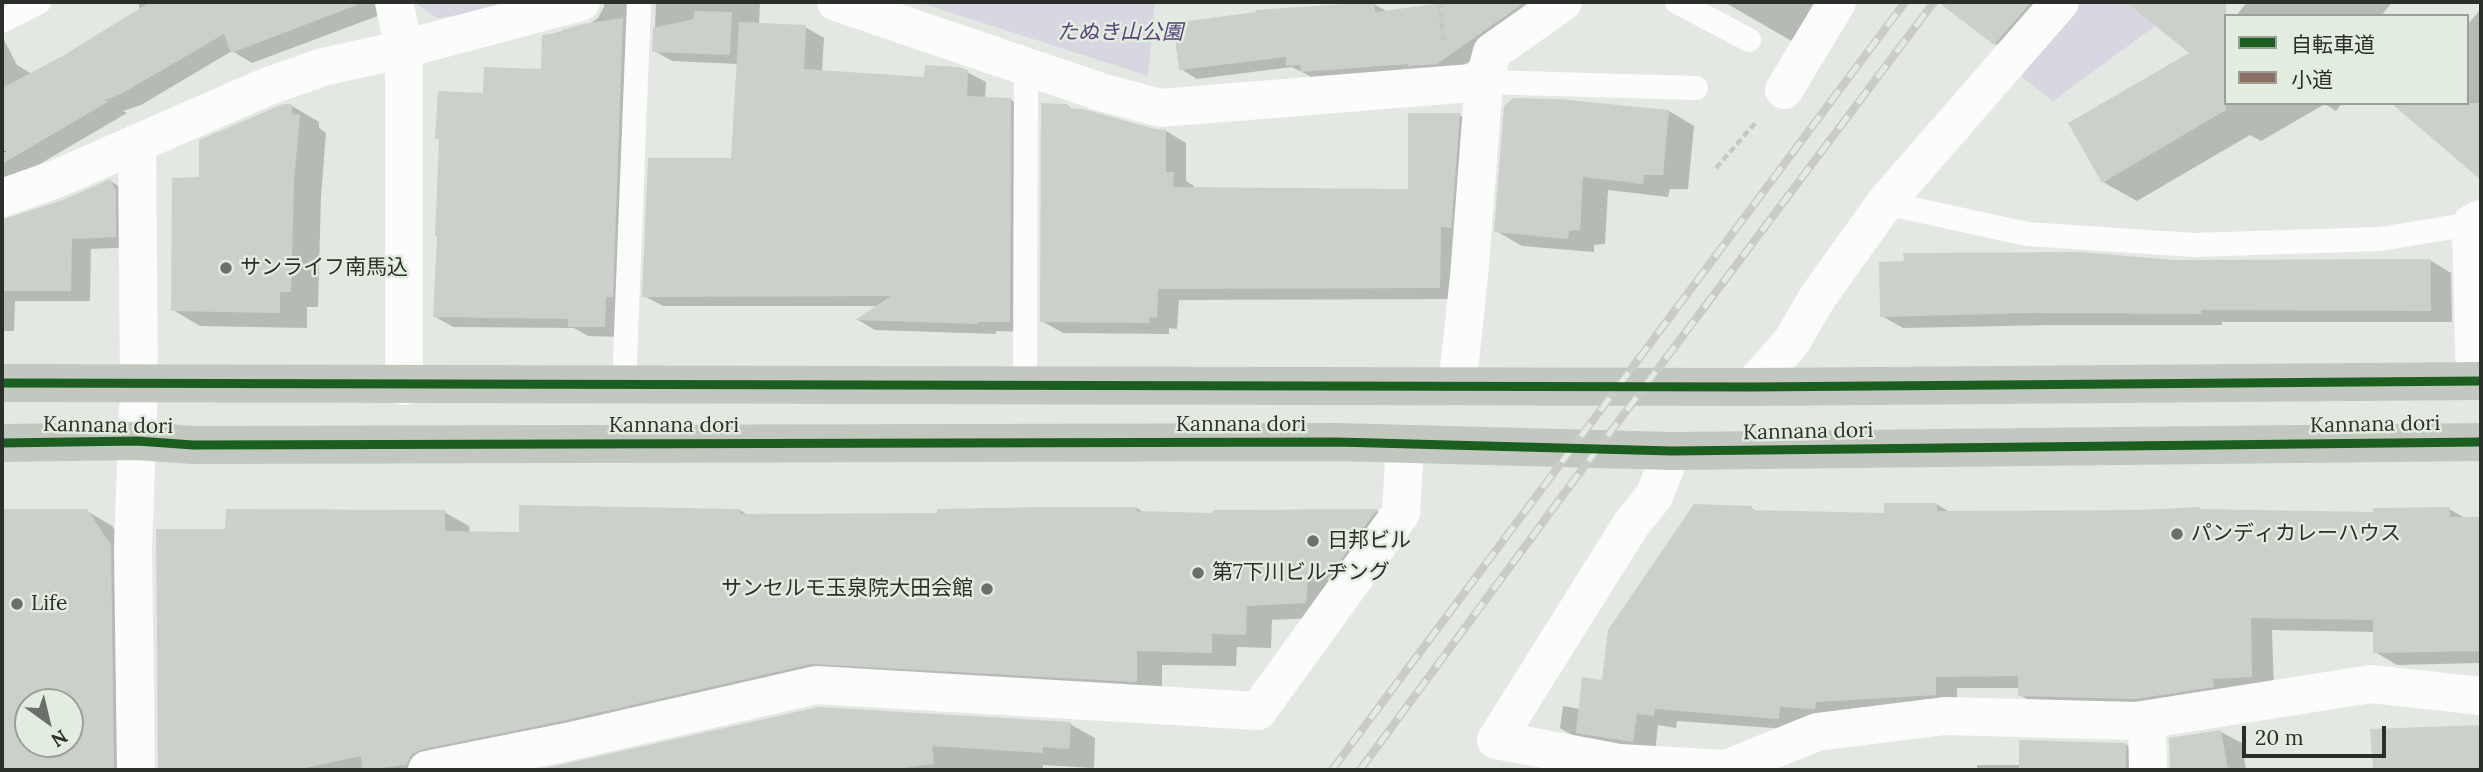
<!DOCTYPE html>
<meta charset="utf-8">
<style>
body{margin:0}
#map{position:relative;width:2483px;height:772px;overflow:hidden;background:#e3e9e2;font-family:Lora,"Noto Sans JP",serif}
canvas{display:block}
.frame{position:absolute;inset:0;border:4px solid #2b2f2a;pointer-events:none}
.legend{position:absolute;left:2224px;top:14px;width:245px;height:91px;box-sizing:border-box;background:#e2ecdf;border:2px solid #99a097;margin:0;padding:9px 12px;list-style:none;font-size:21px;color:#2b2f2a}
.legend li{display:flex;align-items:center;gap:14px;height:35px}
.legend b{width:35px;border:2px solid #99a097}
.north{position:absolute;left:14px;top:688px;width:70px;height:70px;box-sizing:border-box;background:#e2ecdf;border:2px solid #99a097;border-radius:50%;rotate:146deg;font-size:19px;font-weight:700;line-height:28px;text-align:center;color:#2b2f2a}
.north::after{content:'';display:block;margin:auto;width:24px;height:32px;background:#6b706a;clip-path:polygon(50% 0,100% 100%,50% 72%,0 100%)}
.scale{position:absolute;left:2242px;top:726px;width:144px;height:32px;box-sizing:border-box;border:4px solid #2b2f2a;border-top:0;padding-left:9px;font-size:21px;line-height:24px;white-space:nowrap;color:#2b2f2a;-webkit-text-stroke:5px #e2ecdf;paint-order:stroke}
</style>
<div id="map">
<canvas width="2483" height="772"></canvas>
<div class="frame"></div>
<ul class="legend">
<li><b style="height:9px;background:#1b5e20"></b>自転車道</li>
<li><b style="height:9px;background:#8d6e63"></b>小道</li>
</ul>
<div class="north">N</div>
<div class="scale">20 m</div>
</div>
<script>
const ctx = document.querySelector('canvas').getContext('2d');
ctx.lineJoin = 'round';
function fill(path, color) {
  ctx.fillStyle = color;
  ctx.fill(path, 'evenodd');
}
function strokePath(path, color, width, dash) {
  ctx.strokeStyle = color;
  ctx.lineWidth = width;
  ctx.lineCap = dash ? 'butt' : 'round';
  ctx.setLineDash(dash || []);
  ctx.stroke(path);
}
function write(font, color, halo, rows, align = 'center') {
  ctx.font = font + ' Lora,"Noto Sans JP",serif';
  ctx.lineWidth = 5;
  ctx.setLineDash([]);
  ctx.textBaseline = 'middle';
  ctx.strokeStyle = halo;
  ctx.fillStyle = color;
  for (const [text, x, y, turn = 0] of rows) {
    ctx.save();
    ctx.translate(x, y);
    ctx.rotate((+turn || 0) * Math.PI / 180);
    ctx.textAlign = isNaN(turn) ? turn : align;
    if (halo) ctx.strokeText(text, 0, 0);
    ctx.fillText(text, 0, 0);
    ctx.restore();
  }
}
fill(new Path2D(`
 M417 2H504L505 8 437 18 418 5Z
 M918 2H1155L1148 76Z
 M2077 2H2188L2053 101 2019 75Z`), '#d7d6e1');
fill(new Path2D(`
 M138 2H388L391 11 252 63 232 51 141 105 123 111 127 113 2 186V36L17 65 32 74 67 55 140 10Z
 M604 2H649L623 337 588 336 574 328 453 327 434 316 485 95 543 71 544 36 588 25 598 18 604 7Z
 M656 2H760L759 25 805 27 824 38 822 72 926 79 967 72 986 82 985 99 1011 100 1029 110V332L996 331V334L875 330 858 320 880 306H663L644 296 733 160 738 64 672 61 654 51Z
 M1464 2H1554L1454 72 1319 81 1292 67 1197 79 1181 69 1374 4 1388 12Z
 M1724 2H1848L1814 54Z
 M1967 2H2069L2020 58 1995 44 1957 14Z
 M2134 2H2194L2226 28V103H2342L2336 111 2325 104 2261 141 2250 135 2137 201 2103 182 2193 54 2132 4Z
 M2247 2H2392L2381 16H2236Z
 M2481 9V175L2471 169 2467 103V25Z
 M1066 105 1075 110 1155 131H1166L1186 143V181L1194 186V189L1410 191 1459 115 1480 127 1460 299 1179 300 1177 329 1169 328V334L1063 333 1042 321Z
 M292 106 319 122V128L326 133 321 197 318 307H307V328L200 326 173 310 200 179Z
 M1669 111 1694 126 1688 189H1670L1668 197 1608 190 1605 244 1594 245V252L1522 246 1496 231Z
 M110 181 129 192 135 247 91 249 90 301H15L14 331H2V221L10 220 65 201Z
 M2430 260 2451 273 2452 322H2222V325H2055L1903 328 1882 316 2174 261Z
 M1936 504 1950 512 2203 511 2375 514 2449 509 2467 519 2481 518V663L2397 665 2375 652V632L2272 630 2274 689 2235 698 2042 708 2020 695V688H1957V707L1800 730 1677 721 1676 728 1658 725 1655 753 1582 741 1560 728 1563 706 1580 709 1751 508 1758 512 1886 515Z
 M1137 508 1145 513 1215 514V512L1377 511 1401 525 1331 617 1272 620 1271 648 1237 647 1236 666 1162 665V695L838 677 436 770H160L157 531H227L444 512 469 526 470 533 521 534 740 510 749 516 939 515Z
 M2 511H87L112 526 136 561 139 770H2ZM28 702H70V744H28Z
 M1070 724 1095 738 1094 768 1043 765V770H546L572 765Z
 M2481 727V770H2374L2372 730Z
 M2221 732 2242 743 2246 770H2172L2171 739Z
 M2125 744 2146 756V770H1977V765H2021Z`), '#0003');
fill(new Path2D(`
 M150 2H356L357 5 231 53 224 34 121 94 103 101H109L2 164V88L66 54Z
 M1374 2 1375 12 1450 2H1525L1437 64 1408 66V64L1301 72 1300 65 1286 66V57L1179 70 1173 23 1256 12 1255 10Z
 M1938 2H2031L1994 45Z
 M2126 2H2226V110L2102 183 2068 123 2189 53Z
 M694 11 732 12 730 55 652 52 653 28 694 19Z
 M623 18 613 297H606L605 327H568V319L433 317 437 236H435L439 139H435L438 91 483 93 484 67 541 69 542 35 561 33 562 30 583 24Z
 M739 22 806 25 804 69 924 77 925 65 958 67 968 70 967 96 1011 98 1010 322H978V324L855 320 891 296 642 297 648 158H731Z
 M1513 98 1559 99 1669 110 1663 175H1644L1643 184 1583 177 1580 230 1569 231 1568 239 1494 232 1504 106Z
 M1041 103 1067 104 1069 108 1083 109 1155 129 1166 130V172H1174L1173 187 1408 189V113H1460L1451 228 1441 227 1440 288 1158 289 1157 318 1149 317V323L1040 322Z
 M2391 103H2481V180Z
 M283 104H292V114L300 115 294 181 291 292H280V313L171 311 172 178 199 177V140Z
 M110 179 116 191V237L72 239 71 291H3L4 219 63 200Z
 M2080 252 2174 260 2431 259V311L2201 310V314L2032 313 1880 317 1879 262 1904 261 1903 253Z
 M1884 503H1937V511L2137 510 2200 507V509L2373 512V508L2450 507V517H2481V651L2373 653V620L2251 618 2252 677 2213 679 2214 687 2135 699 2018 696V676L1936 677V695L1816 702 1815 709 1780 707 1779 719 1655 709 1654 716 1637 714 1633 742 1576 733 1582 677 1602 680 1608 630 1694 504 1752 506V510L1884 513Z
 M519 505 740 509V514L937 513V509L1045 507H1137V511L1213 513V510L1377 509 1330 575 1308 577 1306 603 1247 606 1246 635 1212 634V653L1137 651V682L811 664 562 721 423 749 412 754 406 765 362 770 361 756 296 770H158L156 529H225L226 509 445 510V531L519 532Z
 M2 509H87L111 545 114 770H2ZM28 702H70V744H28Z
 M818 707 1071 722 1069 749 1043 747V753L932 746 934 764 887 770H537Z
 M2481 725V770H2373L2370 729Z
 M2221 730 2228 770H2170L2169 738Z
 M2019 740 2126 743V770H2019Z`), '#ccd0cb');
strokePath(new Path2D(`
 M1440 2 1443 43
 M1716 168 1757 121`), '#c6c8c5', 4.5, [7, 3.5]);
strokePath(new Path2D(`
 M1677 2 1749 40
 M2 21 39 2
 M1484 82 1696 88
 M1885 203 2027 234 2193 245 2380 239 2471 224
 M624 386 639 2
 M1025 387 1026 66`), '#fbfcfb', 24);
strokePath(new Path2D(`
 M394 2 404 49V386
 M836 2 1104 93 1161 108 1484 82
 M1784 90 1837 2
 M2 198 56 179 266 87 323 67 404 49 581 2
 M2475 381 2471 224 2481 219
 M1457 387 1469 277 1484 82 1492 52 1563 2
 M1752 387 1792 341 1817 298 1885 203 2060 2
 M1672 451 1654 496 1632 523 1496 740 1619 763 1726 769 1817 732 1945 716 2136 721 2371 684 2481 696
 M2147 720 2148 770
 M136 770 133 547 139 385 137 143
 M427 770 567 742 816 685 1258 711 1401 513 1405 444`), '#fbfcfb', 38);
strokePath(new Path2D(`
 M2 383 1752 387 2481 381
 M2 443 137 441 193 445 1337 442 1672 451 2481 442`), '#c2c8c0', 38);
const rail = new Path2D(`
 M1332 770 1905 2
 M1360 770 1560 499 1934 2`);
strokePath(rail, '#cacbc8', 8);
strokePath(rail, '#e2ecdf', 5, [16]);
strokePath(new Path2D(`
 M2 151V152`), '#8d6e63', 7, [14, 7]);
strokePath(new Path2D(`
 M2 383 1752 387 2481 381
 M2 443 137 441 193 445 1337 442 1672 451 2481 442`), '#1b5e20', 9);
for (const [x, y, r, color] of [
 [226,268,7,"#6b706a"],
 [2177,534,7,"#6b706a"],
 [1313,541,7,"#6b706a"],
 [1198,573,7,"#6b706a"],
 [987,589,7,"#6b706a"],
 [17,604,7,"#6b706a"]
]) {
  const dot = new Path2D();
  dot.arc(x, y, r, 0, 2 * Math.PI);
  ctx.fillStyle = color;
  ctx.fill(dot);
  strokePath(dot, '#e2ecdf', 2.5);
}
write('italic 21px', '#59447c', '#e2ecdf', [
 ["たぬき山公園",1120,33]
]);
write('21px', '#2b2f2a', '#e2ecdf', [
 ["サンライフ南馬込",240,268],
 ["パンディカレーハウス",2191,534],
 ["日邦ビル",1327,541],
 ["第7下川ビルヂング",1212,573],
 ["サンセルモ玉泉院大田会館",973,589,"right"],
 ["Life",31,604]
], 'left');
write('21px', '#2b2f2a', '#e2ecdf', [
 ["Kannana dori",1241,425],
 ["Kannana dori",2375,425,-1],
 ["Kannana dori",108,426,1],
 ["Kannana dori",674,426],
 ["Kannana dori",1808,432,-1]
]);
</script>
